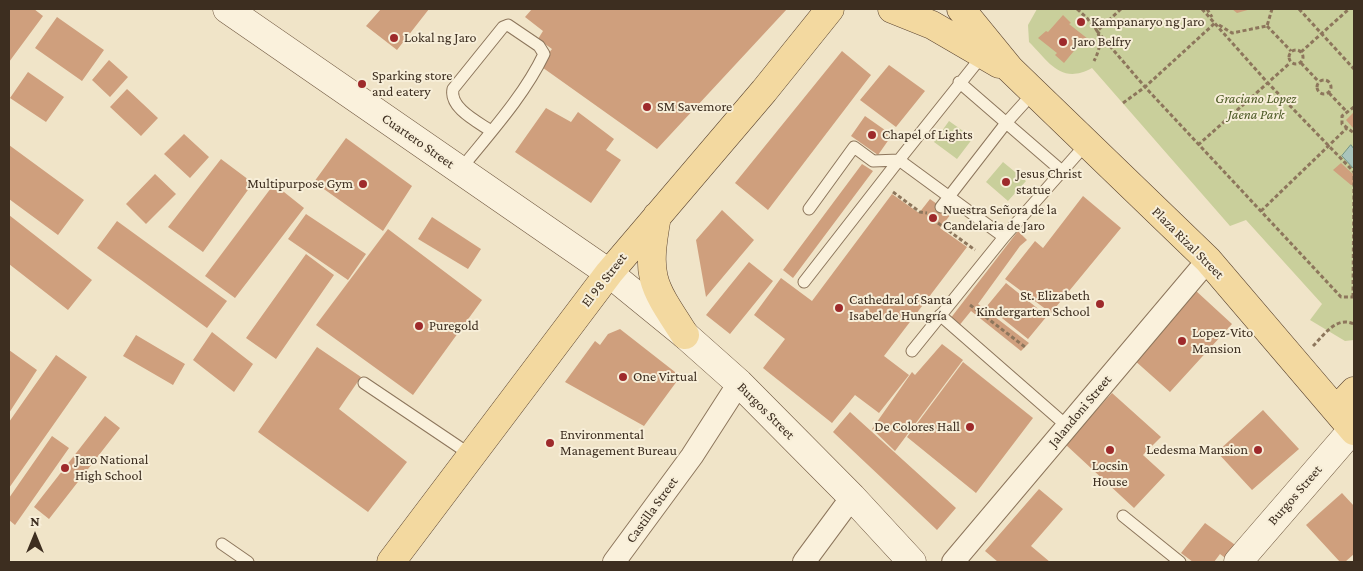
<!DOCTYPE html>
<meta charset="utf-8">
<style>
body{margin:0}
#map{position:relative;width:1363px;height:571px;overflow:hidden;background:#f0e4c8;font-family:"Crimson Pro",serif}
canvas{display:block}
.frame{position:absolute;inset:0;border:10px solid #3d2e20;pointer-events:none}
.north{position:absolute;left:10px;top:511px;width:50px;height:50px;-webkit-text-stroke:4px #f7eed8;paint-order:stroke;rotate:0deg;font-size:14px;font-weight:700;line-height:20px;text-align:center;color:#3d2e20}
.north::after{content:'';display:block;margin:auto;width:18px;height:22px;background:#3d2e20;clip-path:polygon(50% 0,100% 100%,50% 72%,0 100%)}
</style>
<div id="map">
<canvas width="1363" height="571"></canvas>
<div class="frame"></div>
<div class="north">N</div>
</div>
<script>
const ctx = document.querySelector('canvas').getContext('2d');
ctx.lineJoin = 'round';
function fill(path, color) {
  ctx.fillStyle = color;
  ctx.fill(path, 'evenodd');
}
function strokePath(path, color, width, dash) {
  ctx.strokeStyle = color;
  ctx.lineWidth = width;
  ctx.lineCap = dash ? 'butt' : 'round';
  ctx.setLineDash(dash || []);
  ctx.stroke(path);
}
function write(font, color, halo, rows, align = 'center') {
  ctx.font = font + ' "Crimson Pro",serif';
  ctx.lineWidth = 4;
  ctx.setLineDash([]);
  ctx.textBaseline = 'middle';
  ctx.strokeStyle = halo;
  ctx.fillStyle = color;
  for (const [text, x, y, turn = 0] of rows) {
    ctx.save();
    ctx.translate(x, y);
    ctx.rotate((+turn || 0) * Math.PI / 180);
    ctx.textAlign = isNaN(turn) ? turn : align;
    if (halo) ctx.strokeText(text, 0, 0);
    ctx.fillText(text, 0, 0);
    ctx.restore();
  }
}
fill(new Path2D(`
 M1037 9H1354V340L1345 341 1310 320 1322 304 1246 220 1230 226 1092 68C1061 85 1049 62 1029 42L1028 25Z
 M949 121 973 138 957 159 934 142Z
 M1003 162 1026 181 1008 201 986 182Z`), '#c9cf9b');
const water = new Path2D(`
 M1351 145 1354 149V169L1342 156Z`);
fill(water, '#a9c4bc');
strokePath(water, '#6f938a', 1);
fill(new Path2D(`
 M9 9H34L43 16 9 62Z
 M381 9H429L397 50 366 26Z
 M532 9H787L657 149 539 65 552 49 538 39 543 31 525 17Z
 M1232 9H1251L1237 13Z
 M1063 15 1071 23 1069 24 1088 39 1080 47 1078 46 1064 63 1055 55 1057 53 1038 38 1046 31 1048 32Z
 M57 17 104 50 82 81 35 48Z
 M842 51 871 75 768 210 735 183Z
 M109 60 128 77 110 97 92 80Z
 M889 65 925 91 896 127 860 100Z
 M28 72 64 97 46 122 10 98Z
 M127 89 158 118 141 136 110 107Z
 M546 108 571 122 578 112 614 139 606 150 621 160 591 203 515 152Z
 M1354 112V129L1346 120Z
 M865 116 892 135 878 155 851 136Z
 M184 134 209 157 190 178 164 154Z
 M346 138 412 186 383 231 314 182Z
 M9 145 84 200 58 235 9 199Z
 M221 159 253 183 203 252 168 227Z
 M1341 163 1354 175V185H1351L1333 170Z
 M862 164 873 171 793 278 783 270Z
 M155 174 176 194 146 224 126 204Z
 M274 184 304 208 235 298 205 276Z
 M892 194 919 213 930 199 951 214 940 228 967 247 884 356 909 375 879 413 855 395 832 423 763 368 785 339 754 315 781 278 812 301Z
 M1083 196 1121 228 1051 313 1005 279 1035 241 1043 248Z
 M722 210 754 240 706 297 696 240Z
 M306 214 366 254 348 280 288 239Z
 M9 215 92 280 68 310 9 264Z
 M432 217 481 249 468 269 418 239Z
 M117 221 227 301 207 328 97 248Z
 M388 229 482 300 413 395 316 325Z
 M1018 231 1027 240 1020 246 978 304 1029 343 1021 351 971 311 958 327 950 319Z
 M306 254 334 275 276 359 246 338Z
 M749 262 773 281 730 334 706 315Z
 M1006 283 1047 316 1028 339 987 306Z
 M1195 290 1232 324 1170 392 1133 359Z
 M620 329 675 372 677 381 644 426 565 382 595 341 600 345 608 334Z
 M212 332 253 364 234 392 193 360Z
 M136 335 185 364 173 385 123 356Z
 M942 344 963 360 895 451 872 429 912 372 915 375Z
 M317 347 361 377 339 409 407 462 368 512 258 432Z
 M9 350 37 370 9 413Z
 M56 355 87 377 9 488V422Z
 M963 362 1033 418 976 493 907 437Z
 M1112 393 1161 437 1143 455 1165 475 1134 508 1065 444Z
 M1263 410 1299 449 1252 490 1217 452Z
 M850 412 956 508 937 530 833 432Z
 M105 416 120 428 49 519 34 507Z
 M52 436 69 448 15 525 9 520V498Z
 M1039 489 1063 509 1031 546 1050 562H998L985 551Z
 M1342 493 1354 506V554L1345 562H1340L1306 525Z
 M1205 523 1238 547 1228 560 1220 554 1214 562H1193L1181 553Z`), '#cf9f7d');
const lane = new Path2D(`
 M982 56 899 160 1004 237 1087 143
 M959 82 1063 172
 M460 170C489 134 524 96 544 54L539 46 508 25 503 27 453 89C449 108 478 122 491 131
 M941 207 1006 123 1034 92
 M809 209 854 147 873 161 899 160
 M804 282 899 160
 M940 315 1067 426
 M912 351 1004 237
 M364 383 471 455
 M1123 516 1180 562
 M222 544 248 562`);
const street = new Path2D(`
 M614 562 692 456 739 383
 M804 562 852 497
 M953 562 1208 260`);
const secondary = new Path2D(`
 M227 9 609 273 685 335 739 383 852 497 912 562
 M1238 562 1353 429`);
const primary = new Path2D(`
 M892 9 932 25 999 64
 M961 9 1010 69 1208 260 1354 431
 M657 216C646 278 651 283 685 335
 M1337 409 1354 391
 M391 562 609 273 764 91 830 9`);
strokePath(lane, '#8d765c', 13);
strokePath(street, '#8d765c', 24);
strokePath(secondary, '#6f573f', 29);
strokePath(primary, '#5b4430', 29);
strokePath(new Path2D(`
 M1077 9C1096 26 1107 36 1094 61
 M1121 9 1097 31 1145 87 1341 297H1354
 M1202 9 1267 82 1354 172
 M1207 9 1212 17
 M1299 9 1354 69
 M1219 25 1232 33 1267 26 1272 9
 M1267 26 1291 51
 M1289 57a7 7 0 1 1 14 0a7 7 0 1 1-14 0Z
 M1301 52 1349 9
 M1301 63 1319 82
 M1317 87a7 7 0 1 1 14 0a7 7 0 1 1-14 0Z
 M1329 93 1347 112
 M1123 103 1145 87 1215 23
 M1354 107 1342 116V124L1354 133
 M1198 145 1290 63
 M893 192 920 212 927 213
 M1261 211 1347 128
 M938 223 975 250
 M1353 297 1354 172
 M970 305 1025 347
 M1313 346C1325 334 1336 316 1354 324`), '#8d765c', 3, [4, 2.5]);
strokePath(lane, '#faf1dc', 11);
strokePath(street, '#faf1dc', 22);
strokePath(secondary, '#faf1dc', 28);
strokePath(primary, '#f3d9a0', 28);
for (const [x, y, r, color] of [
 [1081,22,5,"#9e2a2b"],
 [394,38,5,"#9e2a2b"],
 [1063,42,5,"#9e2a2b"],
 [362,84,5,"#9e2a2b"],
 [647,107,5,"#9e2a2b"],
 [872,135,5,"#9e2a2b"],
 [1006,182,5,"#9e2a2b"],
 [363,184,5,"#9e2a2b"],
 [933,218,5,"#9e2a2b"],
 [1100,304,5,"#9e2a2b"],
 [839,308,5,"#9e2a2b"],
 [419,326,5,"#9e2a2b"],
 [1182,341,5,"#9e2a2b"],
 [623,377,5,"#9e2a2b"],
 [970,427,5,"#9e2a2b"],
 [550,443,5,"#9e2a2b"],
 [1110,450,5,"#9e2a2b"],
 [1258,450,5,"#9e2a2b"],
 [65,468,5,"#9e2a2b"]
]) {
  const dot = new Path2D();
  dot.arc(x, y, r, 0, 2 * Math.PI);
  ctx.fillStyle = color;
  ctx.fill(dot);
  strokePath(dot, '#f7eed8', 2);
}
write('14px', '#3d2e20', '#f7eed8', [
 ["Kampanaryo ng Jaro",1091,22],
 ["Lokal ng Jaro",404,38],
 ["Jaro Belfry",1073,42],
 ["Sparking store",372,76],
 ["and eatery",372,92],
 ["SM Savemore",657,107],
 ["Chapel of Lights",882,135],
 ["Jesus Christ",1016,174],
 ["statue",1016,190],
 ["Multipurpose Gym",353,184,"right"],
 ["Nuestra Señora de la",943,210],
 ["Candelaria de Jaro",943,226],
 ["St. Elizabeth",1090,296,"right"],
 ["Kindergarten School",1090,312,"right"],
 ["Cathedral of Santa",849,300],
 ["Isabel de Hungría",849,316],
 ["Puregold",429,326],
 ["Lopez-Vito",1192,333],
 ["Mansion",1192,349],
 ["One Virtual",633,377],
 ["De Colores Hall",960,427,"right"],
 ["Environmental",560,435],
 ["Management Bureau",560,451],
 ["Ledesma Mansion",1248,450,"right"],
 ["Jaro National",75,460],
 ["High School",75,476],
 ["Locsin",1110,466,"center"],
 ["House",1110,482,"center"]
], 'left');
write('italic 14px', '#4d5a26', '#f7eed8', [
 ["Graciano Lopez",1256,99],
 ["Jaena Park",1256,115]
]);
write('14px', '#3d2e20', '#f7eed8', [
 ["Cuartero Street",418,141,35],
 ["Plaza Rizal Street",1188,243,45],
 ["El 98 Street",604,280,-52],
 ["Burgos Street",766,411,45],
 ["Jalandoni Street",1080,411,-50],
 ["Burgos Street",1295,495,-49],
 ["Castilla Street",652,510,-54]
]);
</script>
